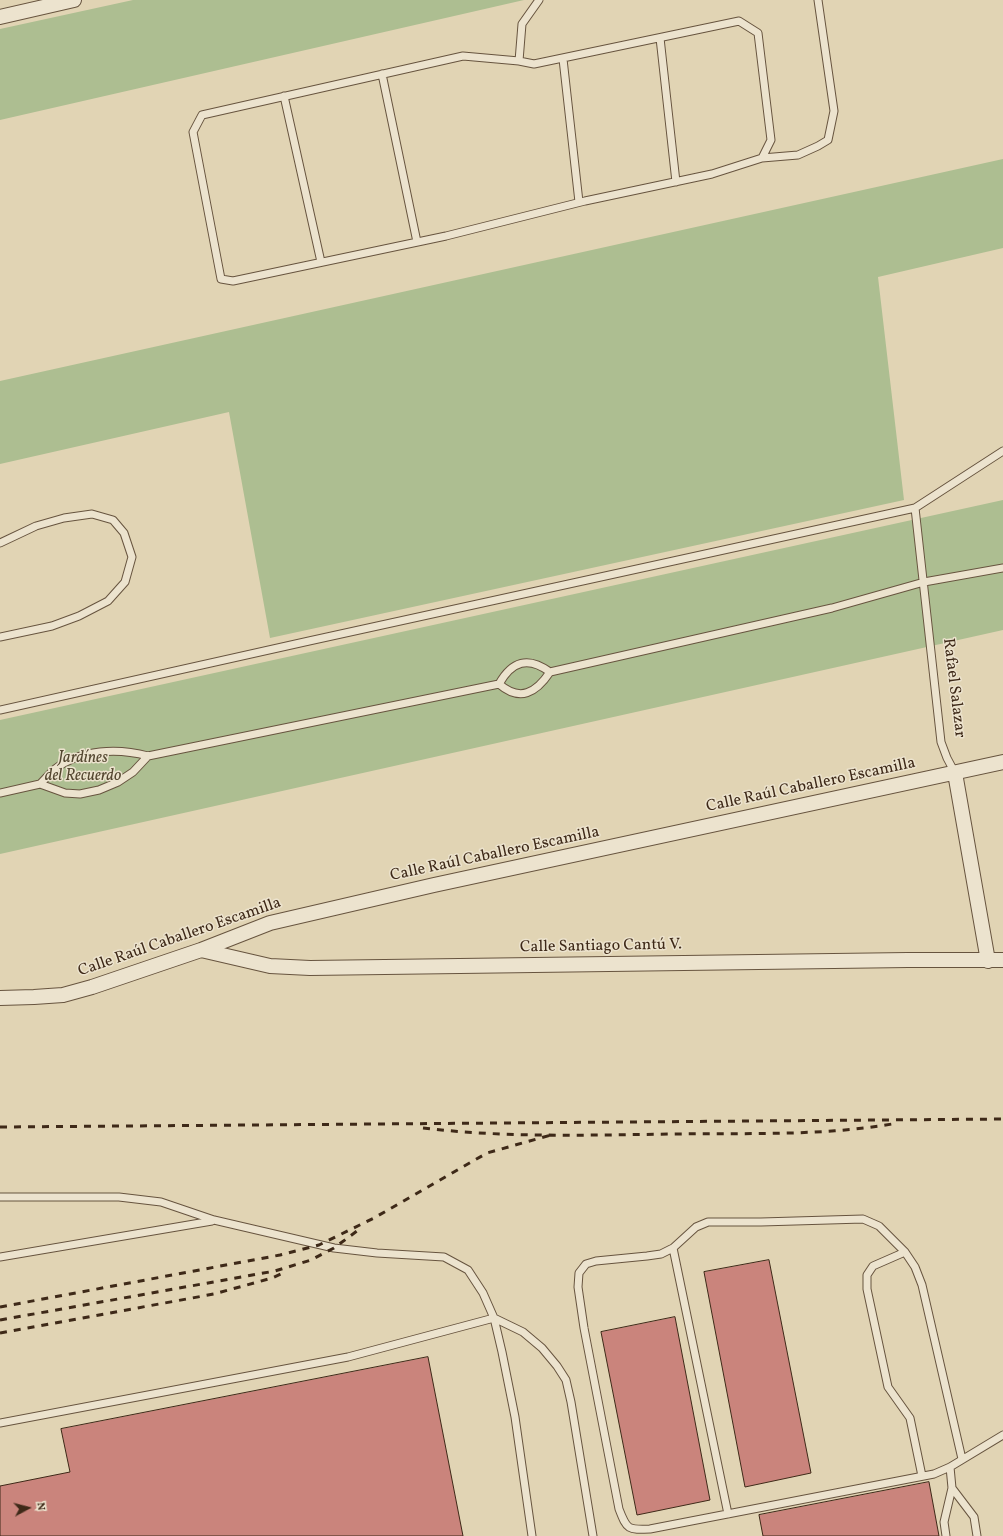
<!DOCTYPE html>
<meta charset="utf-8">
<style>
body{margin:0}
#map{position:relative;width:1003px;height:1536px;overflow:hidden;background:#e1d4b4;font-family:Vollkorn,serif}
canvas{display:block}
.north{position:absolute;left:8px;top:1488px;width:40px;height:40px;-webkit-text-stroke:3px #ece3ce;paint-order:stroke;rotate:83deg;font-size:11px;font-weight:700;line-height:16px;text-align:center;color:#3e2918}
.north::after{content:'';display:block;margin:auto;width:14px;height:18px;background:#3e2918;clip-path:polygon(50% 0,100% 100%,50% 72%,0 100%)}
</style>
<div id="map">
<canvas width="1003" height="1536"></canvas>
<div class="north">N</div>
</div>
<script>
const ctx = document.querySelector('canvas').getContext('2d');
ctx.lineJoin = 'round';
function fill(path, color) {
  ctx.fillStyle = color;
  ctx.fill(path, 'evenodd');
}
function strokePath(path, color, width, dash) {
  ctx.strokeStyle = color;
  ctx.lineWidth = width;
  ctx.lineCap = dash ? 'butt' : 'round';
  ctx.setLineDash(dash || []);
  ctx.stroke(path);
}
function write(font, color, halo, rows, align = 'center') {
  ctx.font = font + ' Vollkorn,serif';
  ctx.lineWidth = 3;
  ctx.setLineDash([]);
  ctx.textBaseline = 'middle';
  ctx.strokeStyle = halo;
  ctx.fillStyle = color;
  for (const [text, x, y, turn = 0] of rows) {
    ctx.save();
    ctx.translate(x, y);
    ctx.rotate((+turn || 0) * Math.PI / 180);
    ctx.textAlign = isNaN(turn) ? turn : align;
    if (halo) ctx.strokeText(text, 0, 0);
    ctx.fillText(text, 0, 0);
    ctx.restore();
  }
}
fill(new Path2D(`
 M133 0H524L0 120V29Z
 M1003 159V248L878 277 904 500 270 638 229 412 0 464V381Z
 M1003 500V630L0 854V720Z`), '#adbe91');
const building = new Path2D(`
 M769 1260 811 1473 745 1487 704 1272Z
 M675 1317 710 1500 637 1515 601 1332Z
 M428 1357 463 1536H0V1486L70 1472 61 1429Z
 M929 1482 939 1536H763L759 1515Z`);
fill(building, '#ca847c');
strokePath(building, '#3e2918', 1);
const service = new Path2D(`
 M739 21 758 33 771 140 762 158 712 174 585 201 446 236 233 281 221 279 193 132 202 115 463 56 519 61 534 64Z
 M660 38 676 182
 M563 59 579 202
 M519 61 522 24 539 0
 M382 74 417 242
 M284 96 321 262
 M762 158 798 155 818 146 828 140 834 111 818 0
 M915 508 941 742 947 758 955 773
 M0 543 36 526 64 518 92 514 113 520 124 533 132 557 125 582 108 601 79 616 52 626 0 637
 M499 684C520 702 536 693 550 672L832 608 924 582 1003 568
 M0 710 309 641 915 508 1003 451
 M40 784C45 779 50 773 55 769 81 749 118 748 148 756L499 684C512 661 528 656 550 672
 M0 793 40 784 65 793 80 794 99 790 118 782 133 772 148 756
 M0 1197H119L161 1202 214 1220 334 1248 377 1253 444 1257 468 1270 483 1293 494 1318 502 1352 515 1417 532 1536
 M673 1248 728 1514
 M905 1252 873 1266 867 1275V1289L888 1387 910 1418 922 1476
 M0 1257 212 1221
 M0 1423 348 1357 494 1318 523 1332 542 1348 557 1366 566 1380 571 1402 593 1536
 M962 1459 922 1285 915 1267 905 1252 879 1226 863 1219 761 1222H708L696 1227 673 1248 661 1254 647 1256 596 1261 586 1264 579 1273 578 1287 584 1328 619 1509C627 1530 628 1530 650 1529L934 1474 950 1467 1003 1435
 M952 1488 974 1517 977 1536
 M946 1536 944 1522 952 1488 950 1467`);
const minor = new Path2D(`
 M0 17 74 0
 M955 773 988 961
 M201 950 270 966 310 968 908 960H1003
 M0 998 34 997 63 995 92 987 201 950 270 923 434 885 1003 762`);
strokePath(service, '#67543f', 9);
strokePath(minor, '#67543f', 16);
strokePath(service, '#ece3ce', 7);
strokePath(minor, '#ece3ce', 14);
strokePath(new Path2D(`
 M0 1127 1003 1119
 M423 1128C507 1138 592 1135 677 1134 749 1133 821 1136 892 1124
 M0 1307 280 1255 319 1245 374 1218 487 1153 551 1135
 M0 1320 275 1271 311 1260 334 1248 357 1231
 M0 1333 214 1294 272 1278 283 1273`), '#3e2918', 3, [7, 7]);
write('16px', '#3e2918', '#ece3ce', [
 ["Rafael Salazar",953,688,83],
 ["Calle Raúl Caballero Escamilla",811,786,-12],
 ["Calle Raúl Caballero Escamilla",495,855,-12],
 ["Calle Raúl Caballero Escamilla",180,938,-19],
 ["Calle Santiago Cantú V.",601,947,-1]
]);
write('italic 16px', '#544730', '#ece3ce', [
 ["Jardínes",83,759],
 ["del Recuerdo",83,777]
]);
</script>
